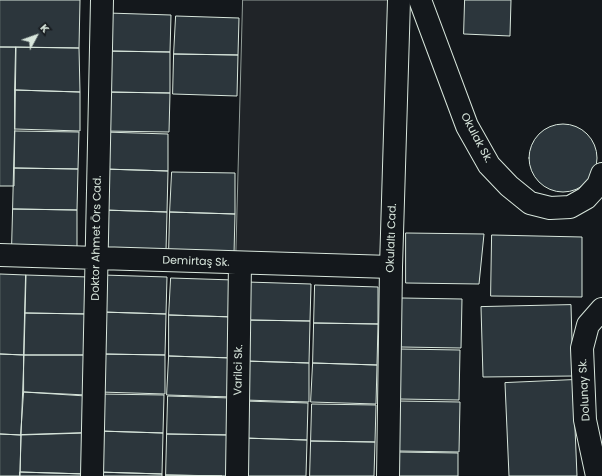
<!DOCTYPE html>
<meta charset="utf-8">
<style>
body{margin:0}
#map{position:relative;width:602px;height:476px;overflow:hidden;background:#14181c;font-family:Poppins,sans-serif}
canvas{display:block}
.north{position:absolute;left:16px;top:16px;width:40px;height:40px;-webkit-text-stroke:3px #14181c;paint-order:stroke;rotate:49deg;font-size:11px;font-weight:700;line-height:16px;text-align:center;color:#d8e6dc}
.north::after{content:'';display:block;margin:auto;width:14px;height:18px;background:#d8e6dc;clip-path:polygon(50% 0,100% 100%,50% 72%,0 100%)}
</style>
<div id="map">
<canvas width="602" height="476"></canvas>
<div class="north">K</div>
</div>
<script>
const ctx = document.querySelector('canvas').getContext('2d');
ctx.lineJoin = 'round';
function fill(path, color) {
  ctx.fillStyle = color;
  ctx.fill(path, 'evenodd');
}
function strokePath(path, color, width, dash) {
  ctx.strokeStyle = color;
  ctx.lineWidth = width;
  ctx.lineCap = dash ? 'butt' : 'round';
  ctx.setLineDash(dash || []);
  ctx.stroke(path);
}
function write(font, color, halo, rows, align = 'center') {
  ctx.font = font + ' Poppins,sans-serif';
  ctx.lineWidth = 3;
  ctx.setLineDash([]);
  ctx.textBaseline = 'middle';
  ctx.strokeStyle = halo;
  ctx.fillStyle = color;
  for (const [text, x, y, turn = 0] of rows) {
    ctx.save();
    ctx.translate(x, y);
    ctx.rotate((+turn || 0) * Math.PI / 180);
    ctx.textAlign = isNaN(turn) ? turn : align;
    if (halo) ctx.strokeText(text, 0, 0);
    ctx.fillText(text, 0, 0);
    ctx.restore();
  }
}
const green = new Path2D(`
 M243 0H399L391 267 236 263Z`);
fill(green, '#202428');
strokePath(green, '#939e99', 1);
const building = new Path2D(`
 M0 0H80L79 48 0 47Z
 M465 0H511L510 36 464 34Z
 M108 13 171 15 170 52 107 51Z
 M176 16 239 18 238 55 174 54Z
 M0 47H16L14 186H0Z
 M16 47 79 48 80 92 15 90Z
 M107 51 170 52V93L106 92Z
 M174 54 238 55 237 96 173 94Z
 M15 90 80 92V131L15 129Z
 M106 92 170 93 169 132 104 131Z
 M529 158a34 34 0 1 1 68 0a34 34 0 1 1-68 0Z
 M15 131 79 132 78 169 14 168Z
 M105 132 168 134V171L104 169Z
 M14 168 78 169 77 210 13 209Z
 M104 169 168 171 167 212 103 210Z
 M172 172 235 173V214L170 212Z
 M13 209 77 210V250L12 247Z
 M103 210 167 212 166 251 102 249Z
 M170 212 235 214 234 254 169 252Z
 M406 233 484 234 479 284 406 283Z
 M492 235 582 237V297L491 296Z
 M0 274 26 275 24 355 0 354Z
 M26 275 89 277 88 314 25 313Z
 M103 275 167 277 166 314 102 312Z
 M171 278 234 280V317L169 315Z
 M247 282 311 284 310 321 246 320Z
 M315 285 378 287V324L314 323Z
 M402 298 462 299 461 348 401 347Z
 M571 305 573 376 483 377 481 307Z
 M102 312 166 314 165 355 101 354Z
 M25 313 88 314 87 355H24Z
 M169 315 234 317 233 358 169 356Z
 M246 320 310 321 309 363 245 361Z
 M314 323 378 324 377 365 313 363Z
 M400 349 460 350 459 400 399 399Z
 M0 354 24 355 21 435 0 434Z
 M101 354 165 355V394L100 392Z
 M24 355H87L86 395 24 392Z
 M169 356 233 358 232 397 167 395Z
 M245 361 309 363V402L244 400Z
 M313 363 377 365 376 404 311 402Z
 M573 380 577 476H509L505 383Z
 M24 392 86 396 85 433 21 435Z
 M100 394 164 395 163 433 99 431Z
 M168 396 231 398 230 435 167 434Z
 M245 401 308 403 307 440 243 438Z
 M399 401 460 402 459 452 399 451Z
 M312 404 376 405 375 442 311 441Z
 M99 431 163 433 162 474 98 472Z
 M85 433V474L20 472 21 435Z
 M0 434 21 435 20 476H0Z
 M167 434 230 435V476L166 475Z
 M243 438 307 440 306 476H242Z
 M311 441 375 442 374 476H310Z
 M398 452 458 453V476H397Z
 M20 472 85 474V476H20Z
 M98 472 162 474V476H98Z
 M166 475 222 476H166Z`);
fill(building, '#2c363c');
strokePath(building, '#d8e6dc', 1);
const minor = new Path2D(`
 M420 0 467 126 489 165 509 186 530 203 550 208 570 207 586 198 598 185 602 174
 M0 255 391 267
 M92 476 102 0
 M237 476 240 263
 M597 476 585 420 582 348 588 325 602 309`);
const tertiary = new Path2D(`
 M388 476 391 267 399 0`);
strokePath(minor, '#d8e6dc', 24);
strokePath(tertiary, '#d8e6dc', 24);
strokePath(minor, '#14181c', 22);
strokePath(tertiary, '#14181c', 22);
write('11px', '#d8e6dc', '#14181c', [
 ["Okulak Sk.",476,138,62],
 ["Doktor Ahmet Örs Cad.",97,238,-89],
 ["Okulaltı Cad.",392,238,-88],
 ["Demirtaş Sk.",196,262,2],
 ["Varilci Sk.",239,370,-89],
 ["Dolunay Sk.",585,390,-93]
]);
</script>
